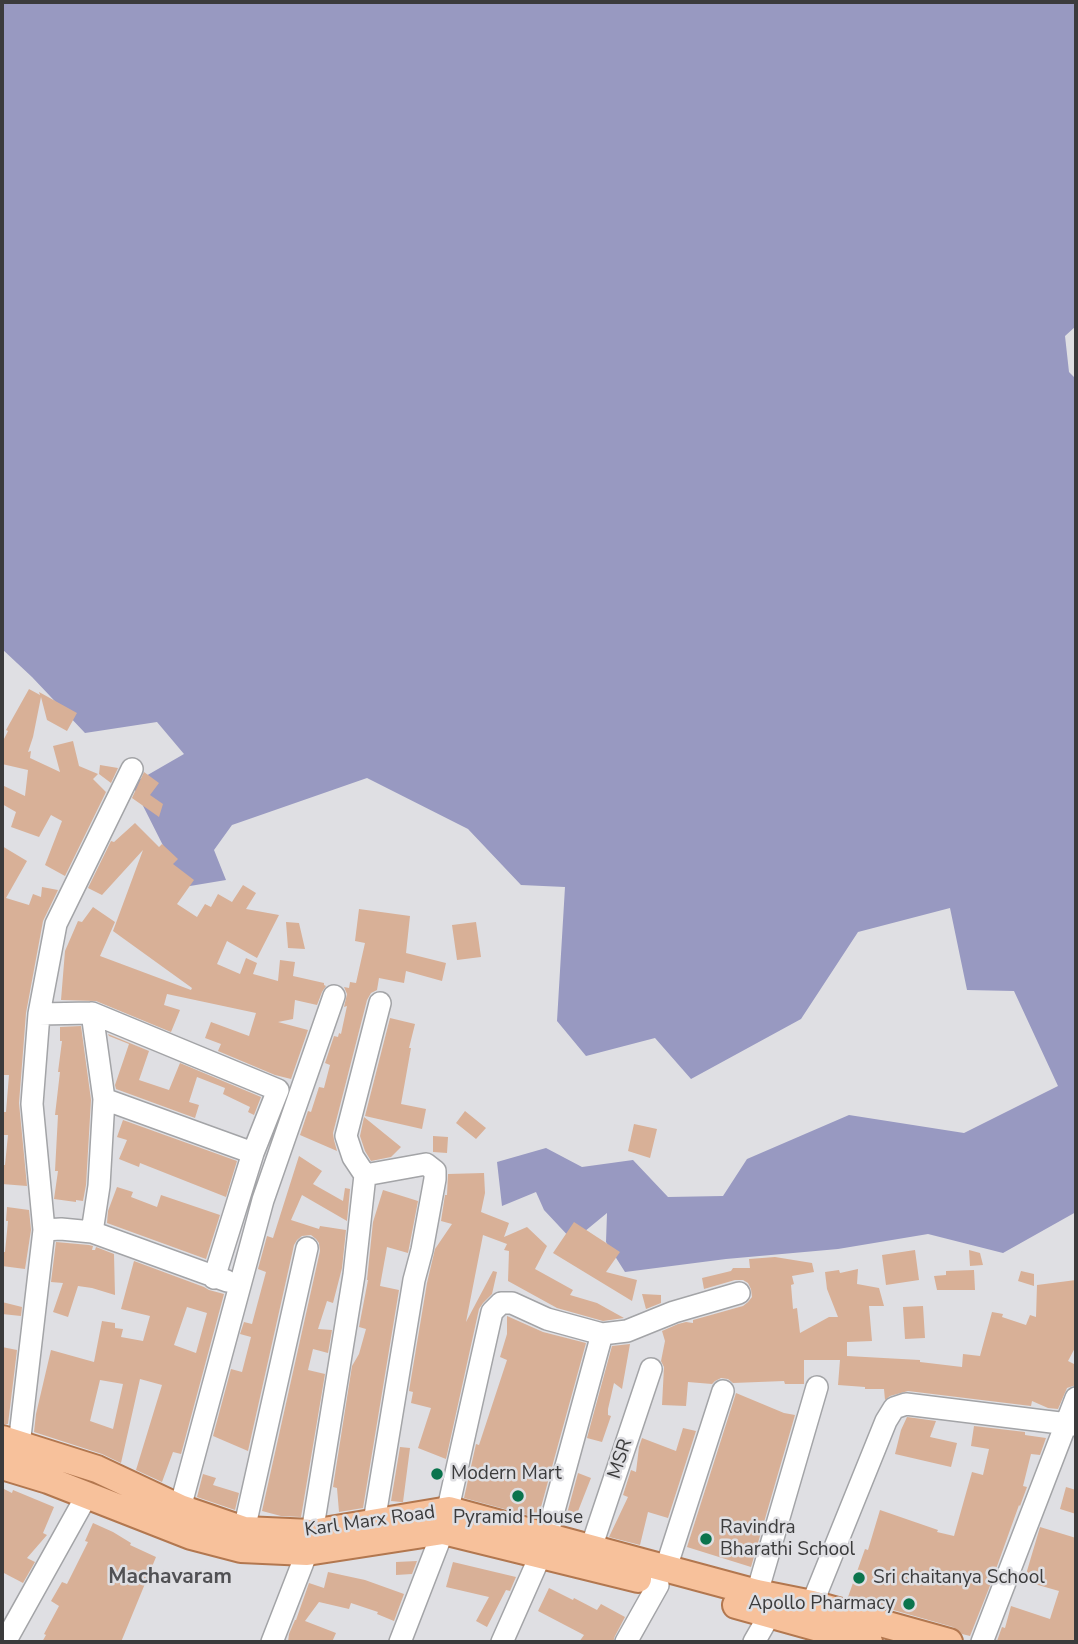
<!DOCTYPE html>
<style>
body{margin:0}
#map{position:relative;width:1078px;height:1644px;overflow:hidden;background:#dfdfe3;font-family:"Nunito Sans",sans-serif}
canvas{display:block}
.frame{position:absolute;inset:0;border:4px solid #3b3b3c;pointer-events:none}
</style>
<div id="map">
<canvas width="1078" height="1644"></canvas>
<div class="frame"></div>
</div>
<script>
const ctx = document.querySelector('canvas').getContext('2d');
ctx.lineJoin = 'round';
function fill(path, color) {
  ctx.fillStyle = color;
  ctx.fill(path, 'evenodd');
}
function strokePath(path, color, width, dash) {
  ctx.strokeStyle = color;
  ctx.lineWidth = width;
  ctx.lineCap = dash ? 'butt' : 'round';
  ctx.setLineDash(dash || []);
  ctx.stroke(path);
}
function write(font, color, halo, rows, align = 'center') {
  ctx.font = font + ' "Nunito Sans",sans-serif';
  ctx.lineWidth = 5;
  ctx.setLineDash([]);
  ctx.textBaseline = 'middle';
  ctx.strokeStyle = halo;
  ctx.fillStyle = color;
  for (const [text, x, y, turn = 0] of rows) {
    ctx.save();
    ctx.translate(x, y);
    ctx.rotate((+turn || 0) * Math.PI / 180);
    ctx.textAlign = isNaN(turn) ? turn : align;
    if (halo) ctx.strokeText(text, 0, 0);
    ctx.fillText(text, 0, 0);
    ctx.restore();
  }
}
fill(new Path2D(`
 M2 2H1076V326L1065 336 1069 372 1076 379V1212L1003 1253 928 1234 838 1249 726 1259 625 1272 606 1242 607 1213 573 1241 544 1210 536 1192 502 1206 497 1162 546 1148 582 1167 633 1160 668 1197 723 1196 747 1159 849 1115 964 1133 1058 1086 1014 991 967 990 950 908 858 932 801 1019 691 1079 655 1038 586 1056 557 1021 565 887 521 885 468 829 367 778 232 825 214 850 226 880 184 887 132 784 184 754 157 722 85 733 32 677 2 649Z`), '#9899c1');
fill(new Path2D(`
 M29 689 40 695 39 692 77 713 67 731 47 720 41 697 33 737 28 752 31 751 30 758 60 772 53 746 73 741 79 766 98 774 93 779 106 792 65 876 45 865 62 821 51 815 39 837 11 827 16 812 2 804V785L25 796 28 770 2 764V743L8 731 6 730Z
 M100 765 118 768 111 783 99 774Z
 M144 772 159 783 150 795 163 804 159 817 132 798Z
 M135 823 159 847 162 844 178 859 173 864 194 880 177 904 197 917 205 904 211 907 218 894 232 902 243 885 256 893 246 909 279 915 257 958 227 941 217 964 240 974 246 958 257 963 253 974 278 981 280 960 295 962 293 976 324 983V985L326 986 322 992 317 1005 295 1000 293 1019 278 1022 308 1030 291 1079 275 1075 218 1051 221 1044 205 1038 211 1022 249 1036 256 1013 167 994 164 1005 180 1010 171 1032 96 1001 61 1000 65 951 78 921 82 922 93 907 115 922 100 956 191 990 192 988 113 931 143 850 102 895 88 888 111 841 114 842Z
 M2 846 27 861 6 898 29 905 33 894 41 897 42 887 58 890 43 921 26 1013 19 1103 27 1186 2 1184 3 1165H5L8 1135H2V1112H6L9 1075H2V931L4 917 2 916Z
 M359 909 410 916 406 953 446 963 442 981 406 971 404 983 379 978 377 990 371 993 367 1000 333 1133 334 1140 337 1151 300 1135 308 1111 311 1112 319 1087 324 1088 330 1065 325 1063 334 1036 338 1037 339 1033 341 1034 347 1006 344 1007 347 994 344 987 349 988 350 982 356 983 365 943 355 941Z
 M286 922 299 923 305 949 288 948Z
 M476 922 481 957 457 960 452 925Z
 M390 1018 415 1024 409 1048H411L401 1104 426 1109 422 1129 365 1116Z
 M81 1026 91 1100 86 1185 83 1201 76 1200V1202L54 1199 58 1171H55L58 1115H55L60 1072H58L62 1041H60V1027Z
 M108 1034 149 1051 139 1080 169 1090 180 1063 261 1097 254 1115 248 1112 250 1107 223 1094 225 1088 197 1077 189 1102 199 1105 195 1118 116 1089 115 1085 129 1044 109 1036Z
 M465 1111 486 1128 476 1139 456 1123Z
 M364 1117 401 1147 391 1157 371 1161 365 1151 360 1136Z
 M123 1120 237 1161 226 1197 140 1163 139 1167 119 1159 127 1140 117 1137Z
 M634 1124 657 1129 650 1158 628 1151Z
 M433 1136 448 1137 447 1153 433 1152Z
 M299 1156 322 1171 313 1184 343 1201 345 1188 350 1189 347 1221 302 1195 291 1220 319 1229 320 1226 346 1230 342 1268 333 1303 327 1301 318 1329 332 1330 328 1353 313 1349 308 1370 325 1374 301 1517 281 1516 262 1511 320 1251 319 1243 316 1239 311 1235 302 1236 297 1240 294 1245 248 1451 213 1436 231 1369 242 1372 251 1337 240 1334 244 1322 252 1324 266 1272 258 1269 267 1236 273 1238Z
 M484 1173 485 1193 481 1212 509 1223 504 1237 527 1227 547 1246 535 1269 573 1290 570 1295 597 1303 624 1318 603 1321 557 1308 508 1281 509 1251 504 1250 507 1244 483 1235 466 1322 493 1271 497 1272 492 1294 483 1303 479 1309 446 1459 418 1448 431 1408 411 1403 413 1392 409 1391 427 1283 435 1249 452 1224 441 1221 445 1195H447L448 1174Z
 M117 1187 133 1192 131 1197 157 1207 161 1195 220 1215 206 1259 107 1223 108 1211Z
 M383 1190 418 1201 408 1253 387 1247 380 1286 399 1290 363 1508 339 1512 337 1488 333 1487 352 1366 359 1354 366 1329 359 1327 368 1280H367L373 1222Z
 M7 1207 29 1210 31 1230 25 1269 2 1266V1252H5L8 1221H6Z
 M574 1222 620 1252 606 1272 637 1280 632 1301 553 1253Z
 M56 1242 89 1245 93 1246 92 1250H95L96 1247 114 1254 115 1295 92 1288 78 1286 68 1317 53 1312 63 1283 51 1282Z
 M915 1250 919 1280 886 1285 882 1255Z
 M969 1250 980 1253 983 1265 970 1266Z
 M775 1257 812 1263 814 1272 792 1276 794 1284 791 1285 793 1309 797 1308 800 1333 829 1317H838L827 1289 825 1272 839 1270 840 1273 858 1269 857 1284 879 1288 884 1306H869L872 1341 847 1342V1356L920 1360V1362L962 1367 963 1354 980 1356 992 1312 1003 1314 1002 1317 1026 1325 1030 1315 1036 1317 1037 1285 1076 1280V1346L1068 1361 1076 1365V1385L1067 1388 1058 1409 1048 1408 1032 1401 1031 1406 908 1391 890 1396 885 1400 884 1389H865V1387L838 1385 840 1360H804V1384H785L784 1381 733 1383 728 1379 721 1378 715 1381 712 1384 688 1382 686 1406 662 1405 664 1367 661 1361 665 1341 662 1331 678 1324 686 1322 693 1323V1320L743 1306 748 1302 752 1297 751 1289 748 1283 743 1280H735L704 1289 702 1278 731 1271 733 1268H750L749 1259Z
 M134 1261 204 1287 209 1290 224 1294 181 1454 173 1452 162 1482 136 1470 162 1385 140 1379 121 1463 102 1454 34 1432 36 1414 51 1350 94 1362 102 1321 115 1323V1328L123 1329 121 1337 143 1341 150 1316 121 1309ZM187 1307 207 1313 196 1353 174 1345ZM100 1380 123 1384 113 1429 90 1421Z
 M974 1270 975 1290H937L934 1276 946 1275V1271Z
 M1021 1271 1034 1274V1286L1018 1281Z
 M642 1294 661 1295V1303L646 1309Z
 M2 1302 22 1307 21 1316 2 1314Z
 M923 1306 925 1338 905 1339 903 1307Z
 M507 1316 543 1332 586 1343 538 1518 464 1498 476 1444 479 1445 507 1360 500 1357 507 1334Z
 M630 1344 622 1389 614 1383 608 1409V1415L611 1416 602 1442 587 1438 612 1346Z
 M2 1347 17 1350 8 1424H2Z
 M736 1393 784 1413 795 1415 751 1567 687 1547Z
 M907 1417 936 1421 930 1437 957 1443 951 1467 895 1454 901 1430Z
 M974 1426 1025 1432V1435L1046 1438 1040 1455 1031 1454 1023 1486 1027 1487 1020 1506 1019 1505 996 1569H994L991 1583 970 1636 962 1634 953 1627 848 1597 865 1549 868 1550 880 1510 938 1530 937 1532 954 1536 972 1472 983 1475 989 1449 971 1446Z
 M683 1428 696 1431 668 1518 648 1512 640 1545 609 1537 628 1497 623 1495 631 1470 636 1472 639 1447 642 1438 676 1451Z
 M400 1447 410 1448 403 1502H401L391 1501Z
 M578 1473 591 1478 573 1524 565 1521Z
 M203 1474 216 1478 213 1485 239 1493 235 1510 197 1497Z
 M1066 1487 1076 1490V1514L1060 1509Z
 M2 1488 12 1493 13 1490 54 1507 43 1533 47 1535 27 1558 35 1562 23 1583 2 1572Z
 M93 1523 113 1532 131 1543 130 1545 156 1557 121 1642H42L46 1635 44 1634 59 1606 51 1601 62 1582 67 1584 88 1542 85 1541Z
 M1040 1527 1076 1538V1642H1002L997 1641 1002 1627 1005 1628 1011 1606 1050 1619 1059 1591 1024 1581Z
 M417 1561 412 1574 396 1575V1562Z
 M453 1562 516 1577 510 1591 506 1590 487 1627 476 1621 489 1597 446 1587Z
 M328 1572 365 1580 404 1594 394 1621 377 1614 378 1612 351 1603 349 1609 319 1602 305 1621 336 1633 332 1642H288L289 1634 295 1620H296L309 1583 324 1588Z
 M549 1588 573 1600 574 1598 597 1610 601 1604 625 1617 615 1636 613 1642H579L584 1635 538 1611Z`), '#d8b097');
const minor = new Path2D(`
 M39 1014 92 1013 278 1090 253 1153 214 1278
 M104 1099 253 1153
 M365 1175 426 1164 435 1171V1179L422 1250 414 1280 374 1522
 M44 1230 61 1229 92 1232 227 1281
 M92 1232 99 1186 104 1099 92 1013
 M19 1445 44 1230 32 1104 39 1014 56 924 132 769
 M180 1508 263 1200 334 996
 M244 1530 307 1248
 M547 1536 602 1334
 M591 1548 651 1369
 M666 1568 723 1391
 M757 1593 817 1387
 M812 1604 886 1421 894 1408 906 1404 1076 1425
 M5 1642 87 1495
 M272 1642 307 1552 312 1533 354 1275 365 1175 353 1157 346 1136 380 1003
 M400 1642 443 1531 492 1312 501 1303H512L547 1319 602 1334 627 1331 674 1312 739 1293
 M502 1642 541 1554
 M626 1642 658 1585
 M754 1642 770 1614
 M982 1642 1076 1398`);
const major = new Path2D(`
 M2 1439 97 1469 180 1508 244 1530 312 1533 449 1510 757 1593 812 1604 949 1642
 M2 1466 48 1480 191 1536 241 1549 307 1552 443 1531 638 1579
 M736 1605 869 1642`);
strokePath(minor, '#a3a4a7', 24);
strokePath(major, '#b2774f', 30);
strokePath(minor, '#fff', 21);
strokePath(major, '#f7c19b', 26);
for (const [x, y, r, color] of [
 [437,1474,7,"#0a744d"],
 [518,1496,7,"#0a744d"],
 [706,1539,7,"#0a744d"],
 [859,1578,7,"#0a744d"],
 [909,1604,7,"#0a744d"]
]) {
  const dot = new Path2D();
  dot.arc(x, y, r, 0, 2 * Math.PI);
  ctx.fillStyle = color;
  ctx.fill(dot);
  strokePath(dot, '#dfdfe3', 2.5);
}
write('19px', '#3b3b3c', '#dfdfe3', [
 ["MSR",621,1459,-72],
 ["Karl Marx Road",370,1522,-8]
]);
write('19px', '#3b3b3c', '#dfdfe3', [
 ["Modern Mart",451,1474],
 ["Pyramid House",518,1518,"center"],
 ["Ravindra",720,1528],
 ["Bharathi School",720,1550],
 ["Sri chaitanya School",873,1578],
 ["Apollo Pharmacy",895,1604,"right"]
], 'left');
write('bold 21px', '#515154', '#dfdfe3', [
 ["Machavaram",170,1578]
]);
</script>
